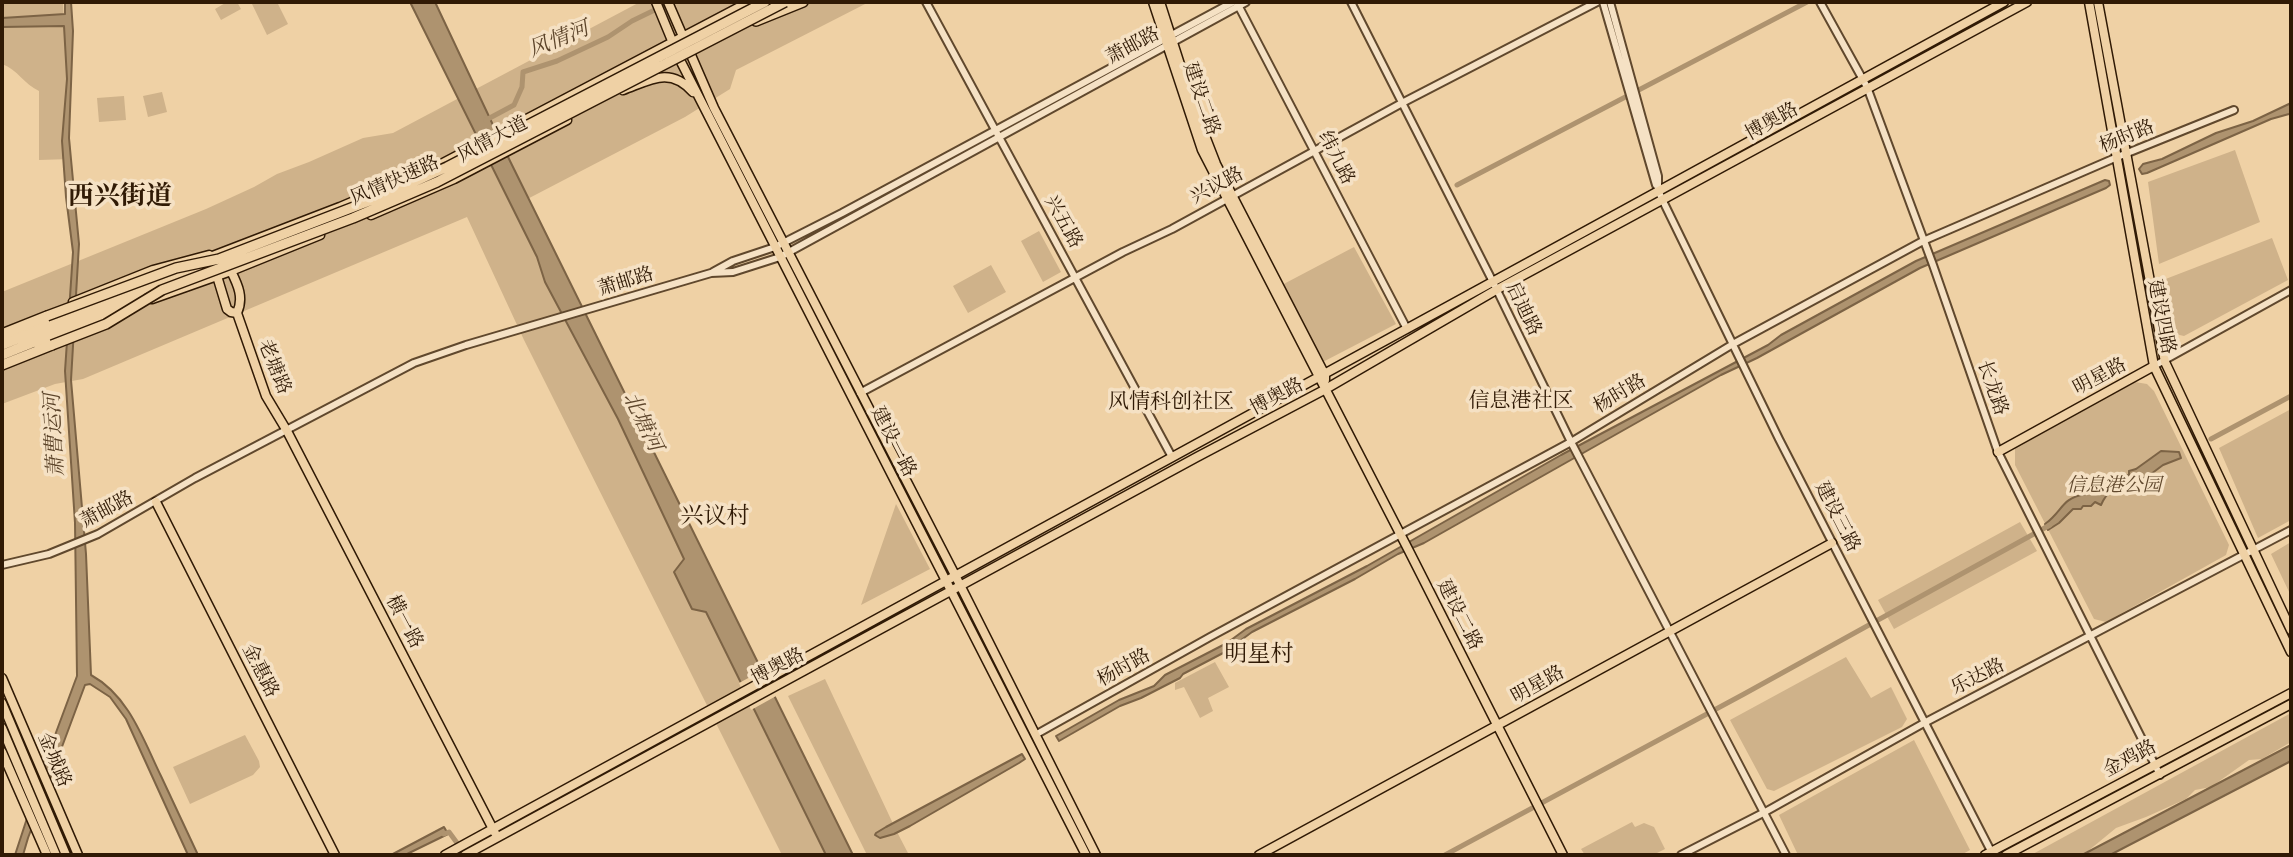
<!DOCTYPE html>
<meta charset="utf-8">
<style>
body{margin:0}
#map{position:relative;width:2293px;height:857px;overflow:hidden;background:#efd1a5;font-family:"Old Standard TT",serif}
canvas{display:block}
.frame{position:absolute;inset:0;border:4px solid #301a05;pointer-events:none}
</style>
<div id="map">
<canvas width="2293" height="857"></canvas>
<div class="frame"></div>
</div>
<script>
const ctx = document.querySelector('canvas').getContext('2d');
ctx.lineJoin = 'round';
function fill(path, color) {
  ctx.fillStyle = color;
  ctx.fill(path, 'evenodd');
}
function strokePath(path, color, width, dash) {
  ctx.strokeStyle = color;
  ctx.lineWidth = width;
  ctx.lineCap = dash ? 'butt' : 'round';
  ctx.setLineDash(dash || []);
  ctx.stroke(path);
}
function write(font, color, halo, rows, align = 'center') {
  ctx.font = font + ' "Old Standard TT","Noto Serif SC",serif';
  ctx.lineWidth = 7;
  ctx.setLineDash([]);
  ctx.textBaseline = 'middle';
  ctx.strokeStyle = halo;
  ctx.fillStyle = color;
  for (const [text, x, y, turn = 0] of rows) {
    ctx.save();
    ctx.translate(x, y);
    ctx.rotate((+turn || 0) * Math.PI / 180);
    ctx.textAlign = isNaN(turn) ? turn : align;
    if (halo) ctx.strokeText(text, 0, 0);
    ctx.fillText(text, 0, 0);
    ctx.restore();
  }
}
fill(new Path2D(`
 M2 2H63L71 159 39 160V91C24 84 18 70 2 64Z
 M227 2H237L241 9 221 20 215 9Z
 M257 2H277L288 24 267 35 252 4Z
 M640 2H869L736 70 730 89 685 117 512 207 537 257 545 282 618 419 684 560 674 572 692 609 706 612 826 855H782L524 340 467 217 83 379 55 384 2 404V292L206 209 254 187 277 174 309 162 363 138 393 133Z
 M162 92 167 112 148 117 143 96Z
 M124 96 126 120 99 122 97 98Z
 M2235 150 2260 222 2159 264 2148 182Z
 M1039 231 1061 272 1043 282 1021 241Z
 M2272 238 2288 280 2184 336 2171 333 2163 280Z
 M1354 247 1396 324 1317 365 1278 287Z
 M991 265 1006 292 968 313 953 286Z
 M2135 382 2147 384 2154 391 2229 545 2226 555 2106 622 2094 619 2015 465V448Z
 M2291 409V520L2258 538 2219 448Z
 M896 504 930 569 861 605Z
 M2020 522 2037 551 1894 629 1878 600Z
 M2291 542V596L2271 554Z
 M1846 657 1871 698 1891 687 1907 719 1902 727 1774 791 1767 789 1730 720Z
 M1215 662 1229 687 1208 698 1213 711 1200 718 1184 687 1175 690V683Z
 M825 679 896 830 909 855H867L788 696Z
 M2291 713V742L2262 759 2249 760 2211 787 2195 790 2186 799 2146 817 2116 828 2088 851 2080 855H2031Z
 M245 735 259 761 260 767 253 775 190 804 173 767Z
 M1914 740 1970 850 1961 855H1798L1779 815Z
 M1632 822 1635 827 1644 823 1654 827 1665 849 1653 855H1585L1581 849Z`), '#cfb28a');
const water = new Path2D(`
 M65 2H71L73 31 69 138 79 244 71 380 86 554 91 675C129 696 143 739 161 776 173 802 186 829 198 855H188L126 719 110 697 90 684 85 685 28 838 23 855H15L48 754 77 676 75 523 65 371 73 252 66 197 62 141 67 79 64 26 2 27V18L65 14Z
 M410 2H435L510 161 853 855H826L706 612 692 609 674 572 684 559 618 419 545 282 537 257Z
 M2291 103V113L2289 114 2271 119 2147 173 2142 174 2139 169 2143 164 2162 159 2216 133 2253 121Z
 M2105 180 2109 181 2110 185 2106 188 1920 268 1757 358 1721 375 1424 543 1398 554 1355 579 1252 632 1225 652 1183 674 1180 678 1141 698 1120 706 1059 741 1056 736 1119 700 1154 686 1165 675 1227 643 1246 629 1367 566 1561 455 1768 345 1781 335 1916 261Z
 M2161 451 2179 452 2181 458 2163 465 2147 477 2135 481 2134 484C2118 483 2107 491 2101 505L2095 502 2091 506H2083L2081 509H2073L2059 523 2048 530 2045 524C2064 510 2060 499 2085 494L2090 487H2096L2111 478 2129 475V471L2136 469Z
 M2291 745V761L2110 855H2082Z
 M1022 754 1025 759 1019 763 910 826 894 834 880 838 875 835 876 833 886 827Z
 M444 827 448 834 405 855H391Z`);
fill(water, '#ae936f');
strokePath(water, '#7c6345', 2);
fill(new Path2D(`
 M765 669 778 695 751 710 739 683Z`), '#efd1a5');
strokePath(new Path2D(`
 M486 120 514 105 522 87 523 72 557 61 608 37 632 21 671 2
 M1457 185 1807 2
 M2211 439 2291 396
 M444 834 449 832 460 847
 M1445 855 1744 694 2050 525`), '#ae936f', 5);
const minor = new Path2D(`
 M926 2 1172 457
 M1351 2 1492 280 1571 442 1786 855
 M1603 2 1656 185
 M1610 2 1658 176V190L1662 199 1779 439 1993 855
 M1820 2 1867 87 1933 265 1998 452 2160 775
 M1237 3 1407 329
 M713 272 733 261 775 247 842 213 1233 2
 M2154 366 2291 290
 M860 393 1123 252 1172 229 1402 103 1597 2
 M2 565 49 554 98 534 195 478 414 363 466 345 711 273 733 272 780 257 1246 2
 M1035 735 1210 637 1571 442 1733 344 1923 241 2115 158 2234 110
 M1681 855 1765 812 1924 723 2291 530`);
const major = new Path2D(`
 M656 2 680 60 1086 855
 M668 2 714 108 955 575 1096 855
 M1153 2 1202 150 1409 551 1563 855
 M1160 2 1193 105 1216 164 1325 375V380
 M2089 2 2154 366 2291 652
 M2098 2 2165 362 2291 630
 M623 90C650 80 670 66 693 92
 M371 215 454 179 567 120
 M205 259 340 207 441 164 749 2
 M217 276 227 309 231 312 237 313C244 298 238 285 231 271
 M152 299 231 271 320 235
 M73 302 153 270 209 255
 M237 313 266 396 287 431 495 833
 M2 340 82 307
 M38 345 117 313
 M1998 452 2154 366
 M156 502 335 855
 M2 678 78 855
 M2 703 66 855
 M2 728 56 855
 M2 752 47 855
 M445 855 2004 2
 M465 855 1197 457 1324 390 1496 290 2027 2
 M1259 855 1832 543
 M1985 855 2291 693
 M2006 855 2291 704`);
const highway = new Path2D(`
 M756 21 803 2
 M2 334 47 316
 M2 345 207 264
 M2 355 143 298
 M2 365 52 345`);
strokePath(minor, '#60482d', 10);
strokePath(major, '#301a05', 11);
strokePath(highway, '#301a05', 12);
strokePath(minor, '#f5e1c4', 6);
strokePath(major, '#efd1a5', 8);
strokePath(highway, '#efd1a5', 9);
const highwayBridge = new Path2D(`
 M47 316 176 268 219 259 390 193 447 167 765 2
 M52 345 106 324 162 290 353 218 437 182 785 2`);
strokePath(highwayBridge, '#301a05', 12, []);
strokePath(highwayBridge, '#efd1a5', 9);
write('19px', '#301a05', '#f5e1c4', [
 ["萧邮路",1133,46,-28],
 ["建设二路",1201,99,71],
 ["博奥路",1772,122,-29],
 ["杨时路",2127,137,-22],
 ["风情大道",493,140,-28],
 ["纬九路",1336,158,63],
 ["风情快速路",395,181,-24],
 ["兴议路",1217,186,-28],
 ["兴五路",1063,222,61],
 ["萧邮路",626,282,-17],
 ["启迪路",1523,309,64],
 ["建设四路",2161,317,79],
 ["老塘路",274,367,68],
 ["明星路",2100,377,-28],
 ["长龙路",1992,388,71],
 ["杨时路",1620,394,-31],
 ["博奥路",1277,397,-28],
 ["建设一路",893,442,63],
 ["萧邮路",107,510,-28],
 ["建设三路",1837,517,63],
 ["建设二路",1459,615,63],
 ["横一路",404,622,62],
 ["博奥路",778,667,-28],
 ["杨时路",1124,668,-29],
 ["金惠路",260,671,63],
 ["乐达路",1978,677,-27],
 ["明星路",1538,685,-29],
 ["金鸡路",2130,759,-28],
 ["金城路",54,760,67]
]);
write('italic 19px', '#60482d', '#f5e1c4', [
 ["信息港公园",2114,486]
]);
write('italic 21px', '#5c442a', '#f5e1c4', [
 ["风情河",559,40,-22],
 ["北塘河",642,422,64],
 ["萧曹运河",55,435,-93]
]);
write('21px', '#301a05', '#f5e1c4', [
 ["信息港社区",1521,401],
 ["风情科创社区",1171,402]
]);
write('23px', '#301a05', '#f5e1c4', [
 ["兴议村",715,517],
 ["明星村",1259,655]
]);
write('bold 26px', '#301a05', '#f5e1c4', [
 ["西兴街道",120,197]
]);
</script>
